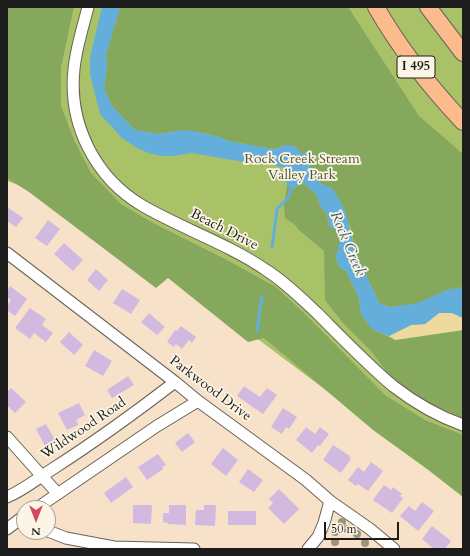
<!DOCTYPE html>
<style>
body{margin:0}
#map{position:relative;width:470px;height:556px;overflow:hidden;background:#f7e2c9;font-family:Cardo,serif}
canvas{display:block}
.frame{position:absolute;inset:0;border:8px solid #1c1c1c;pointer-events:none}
.north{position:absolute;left:16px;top:500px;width:40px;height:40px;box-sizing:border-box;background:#fcf5e5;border:1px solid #a29e95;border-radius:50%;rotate:180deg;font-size:11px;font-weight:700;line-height:16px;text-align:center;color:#1c1c1c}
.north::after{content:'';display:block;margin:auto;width:14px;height:18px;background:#d1495b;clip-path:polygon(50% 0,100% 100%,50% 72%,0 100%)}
.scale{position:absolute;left:324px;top:522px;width:75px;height:18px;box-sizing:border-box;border:2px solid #1c1c1c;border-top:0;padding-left:5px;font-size:12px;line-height:14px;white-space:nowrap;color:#1c1c1c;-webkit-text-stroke:3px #fcf5e5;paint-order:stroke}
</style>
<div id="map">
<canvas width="470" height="556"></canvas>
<div class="frame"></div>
<div class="north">N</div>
<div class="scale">50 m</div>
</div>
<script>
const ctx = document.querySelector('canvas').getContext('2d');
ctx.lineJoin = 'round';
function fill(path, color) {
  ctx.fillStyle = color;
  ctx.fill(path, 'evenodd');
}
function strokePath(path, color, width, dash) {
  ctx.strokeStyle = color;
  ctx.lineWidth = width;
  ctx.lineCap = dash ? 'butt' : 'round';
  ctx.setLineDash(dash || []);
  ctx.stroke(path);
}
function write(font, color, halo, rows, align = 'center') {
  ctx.font = font + ' Cardo,serif';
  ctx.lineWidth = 3.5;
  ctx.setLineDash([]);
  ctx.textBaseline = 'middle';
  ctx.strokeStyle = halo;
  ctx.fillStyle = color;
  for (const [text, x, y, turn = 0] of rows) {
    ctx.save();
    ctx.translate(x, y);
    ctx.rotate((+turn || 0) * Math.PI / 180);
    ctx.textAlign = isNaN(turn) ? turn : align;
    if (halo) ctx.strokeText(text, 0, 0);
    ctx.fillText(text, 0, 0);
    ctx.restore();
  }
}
fill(new Path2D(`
 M7 7H463V493L239 325 96 213 7 181Z`), '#a9c268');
fill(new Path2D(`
 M7 7H74L61 67V106L75 142 91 173 121 204 153 223 227 260 276 287 307 316 385 395 425 420 463 435V497L427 469 373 430 264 338 248 342 168 278 156 288 29 192 7 178Z
 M120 7H348L419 116 463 154V287L447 290 419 303 390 307 380 304 372 288 356 253 351 228 330 187 321 184 310 172V159L286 145 274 149 228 141 219 137 203 133 183 130 159 134 135 130 112 106 104 88 107 67 106 55Z
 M300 183 307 185 317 196 320 206 327 214 329 226 339 231 340 240 336 258 339 267 346 271 359 298 361 314 373 330 396 340 463 330V418L426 402 388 374 372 352 343 323 325 300 324 251 299 230 295 225 285 218 284 206 287 186 294 189Z`), '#86a85c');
fill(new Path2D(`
 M439 313H452L463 318V330L395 340 389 336 411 325 425 324Z`), '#eeda9e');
fill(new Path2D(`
 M102 7H120L106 55 107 67 104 88 112 106 135 130 159 134 183 130 193 131 219 137 228 141 274 149 286 145 295 146 301 154 306 152 310 159V172L321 184 330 187 335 192 345 210 356 253 372 288 380 304 390 307 418 303 447 290 463 287V318L452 313H439L425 324 411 325 389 336 373 330 361 314 359 298 346 271 339 267 336 257 340 240 339 231 329 226 327 214 320 206 317 196 307 185 300 183 294 189 287 186 284 168 262 162H244L192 153 173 156H161L148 153 137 148 122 138 100 114 90 74V57Z`), '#64aedc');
strokePath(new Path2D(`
 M272 247 277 209 289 197 292 184
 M257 331 262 296`), '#64aedc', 3);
fill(new Path2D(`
 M7 207 23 218 16 227 7 221Z
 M48 220 60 229 47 246 35 238Z
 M64 243 83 260 73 271 54 254Z
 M96 269 108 280 99 291 87 280Z
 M10 286 27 299 15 316 7 310V306L11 300 7 297V291Z
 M122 289 140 300 131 314 113 303Z
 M30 308 46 319 42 325 53 333 46 342 34 333 30 339 15 328Z
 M149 313 165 327 157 335 141 322Z
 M181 326 196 337 192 343 189 340 182 349 176 344 174 347 167 342 175 330 177 331Z
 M69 332 83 345 74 355 60 342Z
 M94 350 112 361 103 376 85 366Z
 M128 376 134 385 112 398 107 390Z
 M244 386 260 397 267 388 277 395 263 414 237 396Z
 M11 388 26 402 15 413 7 405V392Z
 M79 403 85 415 76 420 78 425 67 430 58 413Z
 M283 408 297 417 289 429 286 427 282 434 271 427Z
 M46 424 55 440 45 446 36 429Z
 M306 427 315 434 320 427 329 434 320 446 318 445 312 453 296 440Z
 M188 433 195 442 182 452 175 443Z
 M333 445 350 456 349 458 351 459 341 473 323 460Z
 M223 448 238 460 226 476 211 464Z
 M158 454 166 465 162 467 163 469 147 480 138 467Z
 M371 462 383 471 368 491 358 484 356 486 348 480 358 467 364 472Z
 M248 469 263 480 254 492 239 482Z
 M126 477 133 487 111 503 104 493Z
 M384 485 391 490 393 487 402 494 400 496 403 498 392 513 373 500Z
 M279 489 299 509 284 524 268 508 273 503 269 499Z
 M422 502 434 511 418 531 400 516 409 506 415 511Z
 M133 505H152L151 524 133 523Z
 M169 505H186V525L168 524V523L163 522V513H169Z
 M204 505H216L215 526 195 525 196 510H204Z
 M228 511H256V525H228Z
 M432 526 451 541 445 549H434L422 539Z`), '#d1b9e0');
const minor = new Path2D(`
 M88 7C83 27 76 48 74 69 68 124 95 178 143 206 183 229 228 244 266 270 285 282 301 298 317 313 342 338 366 363 393 386 415 403 437 416 463 425
 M7 253 175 382 198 401 306 480 330 501 370 529 394 549
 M7 437 58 494
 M7 497C24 490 38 478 54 468 96 441 136 412 175 382
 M37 508 157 426 198 401
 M7 529 24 516
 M48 531 66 538 114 547 194 549
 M308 549 318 537 324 523 330 501`);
const highway = new Path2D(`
 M376 7C400 49 430 87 463 122
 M428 7 463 53`);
strokePath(minor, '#696159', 13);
strokePath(highway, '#696159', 18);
strokePath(minor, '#fff', 11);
strokePath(highway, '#fbbb8d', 16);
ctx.fillStyle = '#9a9579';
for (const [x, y] of [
 [342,522],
 [347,529],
 [335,532],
 [357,534],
 [335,542],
 [365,543]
]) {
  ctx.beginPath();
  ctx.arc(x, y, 4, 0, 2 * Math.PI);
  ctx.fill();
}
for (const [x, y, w] of [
 [416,67,38]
]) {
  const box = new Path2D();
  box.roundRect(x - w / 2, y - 11, w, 22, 3);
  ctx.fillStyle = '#fcf5e5';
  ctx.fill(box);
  strokePath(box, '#1c1c1c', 1);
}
write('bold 13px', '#1c1c1c', null, [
 ["I 495",416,67]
]);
write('14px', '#4d5637', '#fcf5e5', [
 ["Rock Creek Stream",302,160],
 ["Valley Park",302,176]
]);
write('14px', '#1c1c1c', '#fcf5e5', [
 ["Beach Drive",224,230,27],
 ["Parkwood Drive",210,389,37],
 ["Wildwood Road",84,429,-34]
]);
write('italic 15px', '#395669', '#fcf5e5', [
 ["Rock Creek",347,244,67]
]);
</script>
